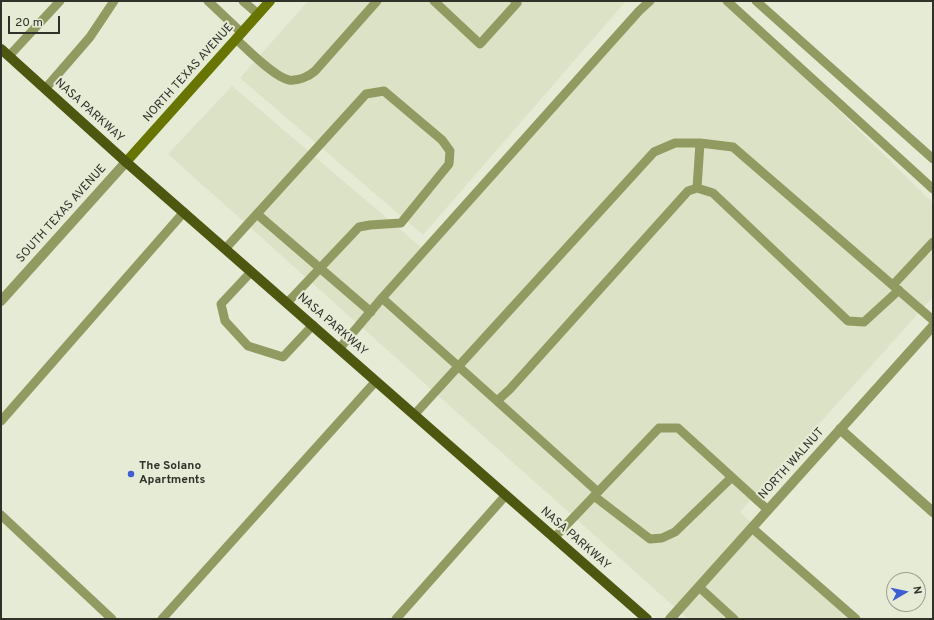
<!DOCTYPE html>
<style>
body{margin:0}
#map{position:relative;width:934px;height:620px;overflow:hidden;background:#e6ebd6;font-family:Overpass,sans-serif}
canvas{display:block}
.frame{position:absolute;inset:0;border:2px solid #30322a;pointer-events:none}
.north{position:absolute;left:886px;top:572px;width:40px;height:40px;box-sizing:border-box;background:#e6ebd6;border:1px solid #9da191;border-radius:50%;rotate:81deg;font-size:11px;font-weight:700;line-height:16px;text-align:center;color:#30322a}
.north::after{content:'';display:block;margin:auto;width:14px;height:18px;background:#3d5fd1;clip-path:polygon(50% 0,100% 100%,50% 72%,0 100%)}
.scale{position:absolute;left:8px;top:16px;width:52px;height:18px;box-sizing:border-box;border:2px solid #30322a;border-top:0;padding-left:5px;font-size:12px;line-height:14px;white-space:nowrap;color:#30322a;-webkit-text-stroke:3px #e6ebd6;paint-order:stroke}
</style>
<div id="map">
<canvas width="934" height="620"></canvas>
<div class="frame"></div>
<div class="north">N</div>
<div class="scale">20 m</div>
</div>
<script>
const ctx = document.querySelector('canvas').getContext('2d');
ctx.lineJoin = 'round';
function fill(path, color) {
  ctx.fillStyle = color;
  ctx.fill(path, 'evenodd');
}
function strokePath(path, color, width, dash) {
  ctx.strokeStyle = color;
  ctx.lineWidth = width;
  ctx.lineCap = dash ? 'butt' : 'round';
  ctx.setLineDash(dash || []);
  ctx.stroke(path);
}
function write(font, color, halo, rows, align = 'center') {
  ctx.font = font + ' Overpass,sans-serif';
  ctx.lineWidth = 4;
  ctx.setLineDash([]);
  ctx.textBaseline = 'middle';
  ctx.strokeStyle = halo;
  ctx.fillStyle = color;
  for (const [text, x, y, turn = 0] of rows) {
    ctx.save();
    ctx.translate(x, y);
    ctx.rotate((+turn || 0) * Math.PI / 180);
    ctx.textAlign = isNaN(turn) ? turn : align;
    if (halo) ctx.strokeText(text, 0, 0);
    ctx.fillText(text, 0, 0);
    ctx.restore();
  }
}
fill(new Path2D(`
 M308 1H626L423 235 240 78Z
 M645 1H727L933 203V297L740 512 852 619H688L168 154 232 86 422 248Z`), '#dce2c6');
strokePath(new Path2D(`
 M208 1 242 33
 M243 1 258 14
 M434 1 480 44 517 3 515 1
 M727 1 933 189
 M756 1 933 159
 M236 39C248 50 274 77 289 80 298 81 308 77 315 71L377 1
 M9 56 60 1
 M45 89 90 37 114 1
 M697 188 700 143
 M257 214 371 312
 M225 249 366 94 384 91 442 140 450 151 449 164 401 223 370 225 359 227 287 303
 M251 272 221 304 225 321 248 346 283 357 313 325
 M893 285 933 242
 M382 298 497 401 510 389 688 191 697 188 713 193 848 321 864 322 899 290
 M339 349 382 298 639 11 650 1
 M497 401 598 492
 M414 415 654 152 675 143H700L733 147 933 320
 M1 421 184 212
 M594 496 650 539 662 538 675 532 732 477
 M1 515 112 619
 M752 528 856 619
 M554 538 659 428H678L768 510
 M699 587 734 619
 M162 619 376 381
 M396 619 506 495`), '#919b61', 9);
strokePath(new Path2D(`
 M1 301 126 162
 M840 429 933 512
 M670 619 933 326`), '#919b61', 10);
strokePath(new Path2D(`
 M126 162 270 1`), '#687501', 10);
strokePath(new Path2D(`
 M1 49 126 162 647 619`), '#4e5710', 10);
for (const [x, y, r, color] of [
 [131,474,4,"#3d5fd1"]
]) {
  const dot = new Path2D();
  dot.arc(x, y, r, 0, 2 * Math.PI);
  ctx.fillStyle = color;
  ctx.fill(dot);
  strokePath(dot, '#e6ebd6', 1.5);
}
write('12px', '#30322a', '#e6ebd6', [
 ["NORTH TEXAS AVENUE",189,73,-48],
 ["NASA PARKWAY",89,111,42],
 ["SOUTH TEXAS AVENUE",62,214,-48],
 ["NASA PARKWAY",332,325,41],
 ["NORTH WALNUT",792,464,-48],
 ["NASA PARKWAY",575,539,41]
]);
write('bold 12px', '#30322a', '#e6ebd6', [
 ["The Solano",139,467],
 ["Apartments",139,481]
], 'left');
</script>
